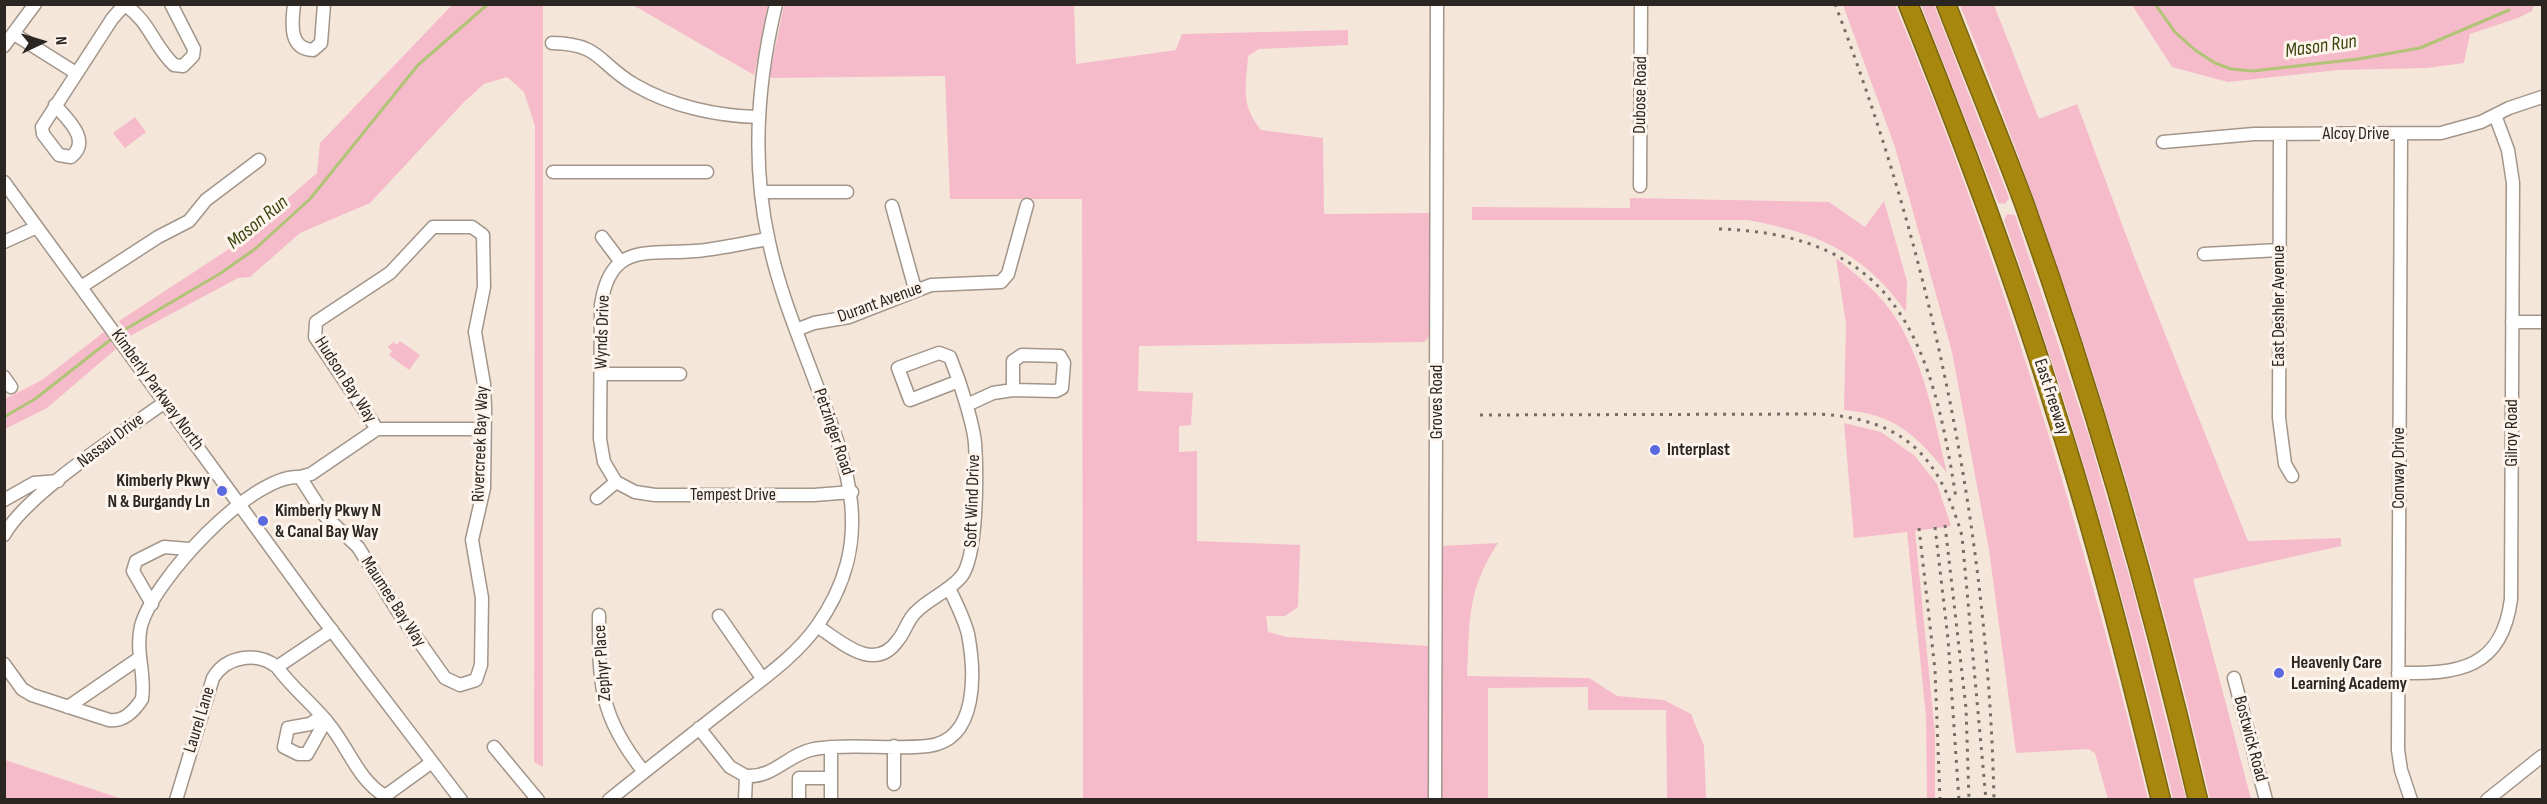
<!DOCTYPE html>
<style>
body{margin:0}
#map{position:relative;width:2547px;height:804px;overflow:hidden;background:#f5e6da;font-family:"Sofia Sans Condensed",sans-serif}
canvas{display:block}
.frame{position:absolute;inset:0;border:6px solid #2b2622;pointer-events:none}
.north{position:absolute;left:12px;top:12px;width:60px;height:60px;-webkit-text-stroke:4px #fdf4ed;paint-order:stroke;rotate:86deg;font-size:16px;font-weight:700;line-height:24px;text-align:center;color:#2b2622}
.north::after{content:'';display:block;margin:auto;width:21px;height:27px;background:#2b2622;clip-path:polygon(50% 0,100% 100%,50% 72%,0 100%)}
</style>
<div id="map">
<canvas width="2547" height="804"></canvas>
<div class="frame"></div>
<div class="north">N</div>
</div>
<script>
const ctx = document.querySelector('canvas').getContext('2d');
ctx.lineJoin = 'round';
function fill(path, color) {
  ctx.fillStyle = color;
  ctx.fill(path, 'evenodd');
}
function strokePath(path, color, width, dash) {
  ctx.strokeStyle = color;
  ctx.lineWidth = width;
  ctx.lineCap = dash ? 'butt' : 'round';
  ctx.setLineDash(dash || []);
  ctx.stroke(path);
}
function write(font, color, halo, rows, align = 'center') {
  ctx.font = font + ' "Sofia Sans Condensed",sans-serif';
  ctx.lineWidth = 6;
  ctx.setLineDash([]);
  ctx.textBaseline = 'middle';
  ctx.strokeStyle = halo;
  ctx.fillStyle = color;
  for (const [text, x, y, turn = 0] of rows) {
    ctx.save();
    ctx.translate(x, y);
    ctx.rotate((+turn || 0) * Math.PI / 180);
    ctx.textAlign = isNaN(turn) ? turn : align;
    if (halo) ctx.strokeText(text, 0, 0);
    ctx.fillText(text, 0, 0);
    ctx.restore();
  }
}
fill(new Path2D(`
 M453 4 543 5V767L534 762 535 126 524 92 507 77 484 84 464 102 370 203 300 233 250 277 238 278 130 336 119 321 229 249 317 173 320 143Z
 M633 5H768L754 76V75Z
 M784 5H1074L1076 64 1176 50 1182 34 1348 30V45L1259 49 1248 56C1246 89 1240 103 1261 130L1323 138 1324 214 1431 213V335L1424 342 1139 346 1138 391 1193 393 1191 425 1179 426V452L1197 451V541L1300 545 1298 607 1285 616H1266L1268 632 1287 637 1429 646V799H1083L1082 199H950L945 76 769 78Z
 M1843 5H1895C2002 262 2082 528 2148 799H2108L2095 753 2088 749 2016 753 1989 550 1952 352 1895 147Z
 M1921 5H1934L2009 198 2005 204 1998 203Z
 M1960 5H1994L2039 119 2077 104 2135 259 2248 541 2341 538V546L2193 579 2251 799H2210C2148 528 2064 263 1960 5Z
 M2132 5H2534L2532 11 2518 18 2470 34 2464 63 2427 68 2338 70 2228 82 2172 67Z
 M135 117 146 132 125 148 113 133Z
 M1630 198 1829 202 1865 227 1884 201 1907 281 1906 312C1865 253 1816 232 1747 220H1472V207L1630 208Z
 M2007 214 2015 215 2089 437 2133 590 2186 799H2173C2127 603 2071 410 2004 220Z
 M1836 258C1858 276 1882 295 1897 320 1925 366 1935 422 1947 473 1916 435 1895 414 1844 410L1846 324Z
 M104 332 116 349 47 408 5 429V399L42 380Z
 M400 341 420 355 409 370 389 355 392 351 388 347 393 342 397 345Z
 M1844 423 1881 432 1915 456 1937 484 1951 526 1915 531 1935 734V799H1927L1926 716 1907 532 1854 538Z
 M1498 543C1466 592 1470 621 1467 676L1589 678 1617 696 1664 700 1691 714 1704 746 1706 799H1667L1666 710H1588V687L1488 688V799H1441V546Z
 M4 760H5L122 799H5Z`), '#f6bbca');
strokePath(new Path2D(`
 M2155 4 2175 32 2195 50 2215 63 2231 69 2253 71 2358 59 2420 48 2509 10
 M119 333 221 273 255 249 310 199 418 65 488 4
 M4 417 35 399 114 337`), '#b0c377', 3);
const minor = new Path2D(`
 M294 4C292 22 288 49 313 50L321 43 324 4
 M125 5C150 22 153 45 174 65L183 66 193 56 194 49 171 4
 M14 34 76 73
 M552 43C602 44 597 63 635 85 671 106 716 116 758 117
 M4 46 35 4
 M55 105C67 119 92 140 71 157L59 155 43 134 42 127 112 19 125 4
 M2280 134 2279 418 2285 464 2292 476
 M2401 135 2398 750 2401 770 2411 800
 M2163 142 2254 134 2441 133 2481 122 2509 108 2542 97
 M553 172H707
 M4 182 317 611 461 800
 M1640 186 1641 4
 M761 192H847
 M892 206 915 289
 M602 237 620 261
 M768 239C744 243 719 249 695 251 647 255 610 242 601 305L600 439 604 462 616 482 635 492 655 495H814L852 492
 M4 242 37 227
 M2204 254 2279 250
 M81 287 158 237 189 221 206 200 259 160
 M2512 322H2542
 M796 330 814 323 849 317 931 285 1001 282 1008 274 1027 205
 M939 353 950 357 959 381 910 400 898 368Z
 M1022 355 1060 356 1064 363 1062 388 1056 391 1013 390V361Z
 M601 374H680
 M4 377 11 387
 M967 405 993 393 1013 390
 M300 477 311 474 377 429H484
 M597 498 616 482
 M4 500 34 483 58 481
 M4 535C27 493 124 432 165 402
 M152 604 133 571 136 561 164 547 189 549
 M599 615C599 684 599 716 644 772
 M719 616 762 678
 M817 626C841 642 875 674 898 640 905 632 907 621 915 613 928 599 948 592 961 577 978 557 977 471 975 443 973 422 965 401 959 381
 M4 664 22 689 32 695 109 720C124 722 134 711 142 699 146 674 135 653 141 626 153 581 252 473 300 477L325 516 358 547 399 613 445 678 460 685 476 680 481 665 482 598 472 540 484 488 485 408 484 384 475 332 484 287 483 235 472 227H433L390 273 316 322 315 337 377 429
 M277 667 332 630
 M2398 673C2459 674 2502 669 2511 599L2513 183 2508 150 2495 115
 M2234 678 2266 800
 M68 707 138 659
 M322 716 310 724 288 728 284 747 298 754H307L326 720
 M699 728 730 767 746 776 745 800
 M894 746V784
 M494 747 538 800
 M746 776C774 778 788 754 814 749 851 743 890 750 928 746 979 740 975 671 968 634 964 618 956 603 949 588
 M831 778V747
 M176 800 213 678C226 656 257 651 277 667 292 688 312 703 328 723 349 748 357 779 385 796
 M384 800 385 796 432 762
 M609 800C650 767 691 735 732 703 762 679 795 657 817 626 877 541 849 468 815 381 798 335 779 290 769 242 751 162 757 83 776 4
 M799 800V778H831V800
 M1435 800 1437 4
 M2487 800 2542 756`);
const highway = new Path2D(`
 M1908 4C1962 138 2013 272 2055 410 2096 538 2129 668 2161 800
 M1946 4C1972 71 1999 136 2024 203 2094 398 2151 598 2198 800`);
strokePath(minor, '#a2958a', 15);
strokePath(highway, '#7c6515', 21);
strokePath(minor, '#fff', 12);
strokePath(highway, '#a8870e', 18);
strokePath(new Path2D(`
 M1835 4C1932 258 1988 528 1994 800
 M1719 229C1898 234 1932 343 1956 498
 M1480 415 1820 414C1906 420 1939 456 1962 536L1986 800
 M1945 525 1966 708 1969 800
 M1935 527 1948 639 1959 800
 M1919 528 1935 670 1940 800`), '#766d66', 3, [3, 6]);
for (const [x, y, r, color] of [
 [1655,450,6,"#5b6ae1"],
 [222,491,6,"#5b6ae1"],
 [263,521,6,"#5b6ae1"],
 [2279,673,6,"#5b6ae1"]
]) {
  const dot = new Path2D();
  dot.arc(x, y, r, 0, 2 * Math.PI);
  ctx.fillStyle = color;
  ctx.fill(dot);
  strokePath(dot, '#fdf4ed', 2);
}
write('18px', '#2b2622', '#fdf4ed', [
 ["Dubose Road",1641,95,-89],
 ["Alcoy Drive",2356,134],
 ["Durant Avenue",880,303,-20],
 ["East Deshler Avenue",2279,306,-90],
 ["Wynds Drive",603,332,-88],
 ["Hudson Bay Way",345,380,57],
 ["Kimberly Parkway North",157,390,54],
 ["East Freeway",2051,397,72],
 ["Groves Road",1437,402,-90],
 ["Petzinger Road",833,432,71],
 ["Gilroy Road",2512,433,-90],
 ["Nassau Drive",111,441,-37],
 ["Rivercreek Bay Way",481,444,-88],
 ["Conway Drive",2399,468,-90],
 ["Tempest Drive",733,495],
 ["Soft Wind Drive",973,501,-88],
 ["Maumee Bay Way",393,602,57],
 ["Zephyr Place",603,663,-94],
 ["Laurel Lane",200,720,-73],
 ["Bostwick Road",2250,739,75]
]);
write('bold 18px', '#2b2622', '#fdf4ed', [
 ["Interplast",1667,450],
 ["Kimberly Pkwy",210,481,"right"],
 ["N & Burgandy Ln",210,502,"right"],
 ["Kimberly Pkwy N",275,511],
 ["& Canal Bay Way",275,532],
 ["Heavenly Care",2291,663],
 ["Learning Academy",2291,684]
], 'left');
write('italic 20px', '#3b460d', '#fdf4ed', [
 ["Mason Run",2321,47,-8],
 ["Mason Run",258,223,-39]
]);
</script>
